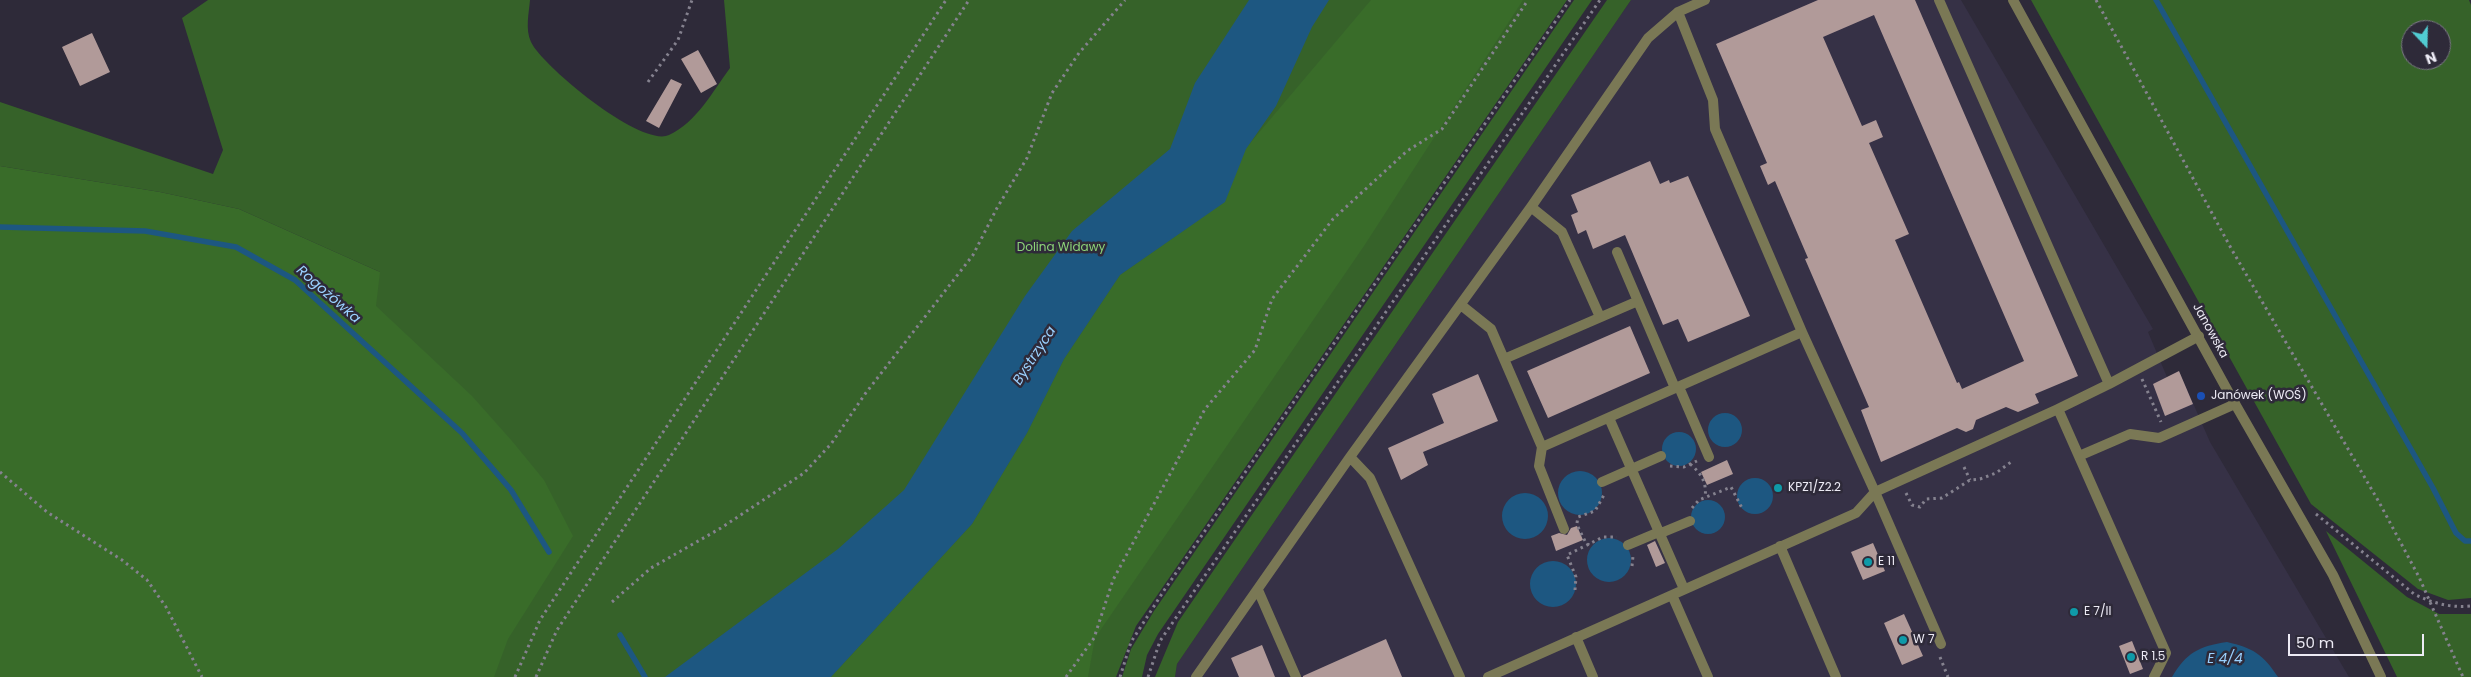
<!DOCTYPE html>
<meta charset="utf-8">
<style>
body{margin:0}
#map{position:relative;width:2471px;height:677px;overflow:hidden;background:#2e2a39;font-family:Poppins,sans-serif}
canvas{display:block}
.north{position:absolute;left:2401px;top:20px;width:50px;height:50px;box-sizing:border-box;background:#2e2a39;border:1px solid #7a7784;border-radius:50%;rotate:159deg;font-size:14px;font-weight:700;line-height:20px;text-align:center;color:#edebf5}
.north::after{content:'';display:block;margin:auto;width:18px;height:22px;background:#51ccd2;clip-path:polygon(50% 0,100% 100%,50% 72%,0 100%)}
.scale{position:absolute;left:2288px;top:634px;width:136px;height:22px;box-sizing:border-box;border:2px solid #edebf5;border-top:0;padding-left:6px;font-size:15px;line-height:18px;white-space:nowrap;color:#edebf5;-webkit-text-stroke:4px #2e2a39;paint-order:stroke}
</style>
<div id="map">
<canvas width="2471" height="677"></canvas>
<div class="north">N</div>
<div class="scale">50 m</div>
</div>
<script>
const ctx = document.querySelector('canvas').getContext('2d');
ctx.lineJoin = 'round';
function fill(path, color) {
  ctx.fillStyle = color;
  ctx.fill(path, 'evenodd');
}
function strokePath(path, color, width, dash) {
  ctx.strokeStyle = color;
  ctx.lineWidth = width;
  ctx.lineCap = dash ? 'butt' : 'round';
  ctx.setLineDash(dash || []);
  ctx.stroke(path);
}
function write(font, color, halo, rows, align = 'center') {
  ctx.font = font + ' Poppins,sans-serif';
  ctx.lineWidth = 5;
  ctx.setLineDash([]);
  ctx.textBaseline = 'middle';
  ctx.strokeStyle = halo;
  ctx.fillStyle = color;
  for (const [text, x, y, turn = 0] of rows) {
    ctx.save();
    ctx.translate(x, y);
    ctx.rotate((+turn || 0) * Math.PI / 180);
    ctx.textAlign = isNaN(turn) ? turn : align;
    if (halo) ctx.strokeText(text, 0, 0);
    ctx.fillText(text, 0, 0);
    ctx.restore();
  }
}
fill(new Path2D(`
 M1631 0H1961L2153 329 2148 332 2167 377 2179 371 2210 442 2349 677H1175L1177 664Z`), '#363146');
fill(new Path2D(`
 M208 0H530C529 13 525 29 531 42 543 67 642 148 669 135 696 123 713 91 730 68L724 0H1567L1136 626 1116 677H0V194L380 272 239 209 160 192 0 166V102L213 174 223 150 182 18ZM1374 229 1094 638 1090 663 1093 638Z
 M1574 0H1592L1158 634 1147 655 1142 677H1122L1131 649 1154 611Z
 M1607 0H1631L1177 664 1175 677H1155L1178 622Z
 M2031 0H2469L2471 5V598L2448 600 2418 589 2311 504ZM2411 30H2441V60H2411Z
 M2326 531 2407 597 2439 614H2471V677H2397Z`), '#366229');
fill(new Path2D(`
 M1371 0H1523L1364 246 1095 638 1088 677H831L972 524 1027 433 1064 359 1120 275 1224 202 1246 148Z
 M0 166 160 192 239 209 380 272 376 306 472 396 512 441 544 480 573 536 508 639 494 677H0Z`), '#396c29');
fill(new Path2D(`
 M1249 0H1329L1312 27 1276 106 1246 149 1225 202 1120 275 1064 359 1027 433 972 524 831 677H665L838 549 904 490 1025 296 1072 231 1170 149 1195 83Z
 M1708 430a17 17 0 1 1 34 0a17 17 0 1 1-34 0Z
 M1662 449a17 17 0 1 1 34 0a17 17 0 1 1-34 0Z
 M1558 493a22 22 0 1 1 44 0a22 22 0 1 1-44 0Z
 M1737 496a18 18 0 1 1 36 0a18 18 0 1 1-36 0Z
 M1502 516a23 23 0 1 1 46 0a23 23 0 1 1-46 0Z
 M1691 517a17 17 0 1 1 34 0a17 17 0 1 1-34 0Z
 M1587 560a22 22 0 1 1 44 0a22 22 0 1 1-44 0Z
 M1530 584a23 23 0 1 1 46 0a23 23 0 1 1-46 0Z
 M2227 642C2253 648 2263 654 2278 677H2172C2186 653 2199 646 2227 642Z`), '#1d5781');
strokePath(new Path2D(`
 M2156 0 2433 488 2456 533 2465 541H2471
 M0 227 145 231 236 247 295 280 462 433 511 490 549 552
 M620 635 645 677`), '#1d5781', 5.5);
fill(new Path2D(`
 M1818 0H1915L2078 376 2035 394 2039 403 2018 412 2006 407 1976 420 1973 429 1966 432 1957 428 1881 462 1861 410 1869 407 1805 259 1808 258 1775 181 1768 185 1760 166 1767 163 1716 44ZM1874 15 2024 361 1962 389 1959 382 1957 383 1895 240 1909 234 1869 143 1883 137 1876 120 1862 126 1823 37Z
 M92 33 110 72 80 86 62 47Z
 M698 50 717 84 701 93 681 59Z
 M671 79 682 84 659 128 646 121Z
 M1650 161 1660 184 1669 180 1670 183 1688 176 1750 316 1688 342 1678 319 1663 325 1625 235 1593 249 1586 230 1578 234 1571 215 1578 212 1571 195Z
 M1630 326 1650 373 1548 418 1527 371Z
 M2179 371 2193 404 2165 416 2153 384Z
 M1478 374 1498 421 1423 452 1428 465 1401 480 1388 448 1444 423 1432 394Z
 M1727 460 1733 474 1707 485 1701 472Z
 M1577 526 1583 540 1556 551 1551 536 1559 533 1567 535 1571 528Z
 M1655 541 1665 563 1656 567 1647 545Z
 M1873 543 1885 571 1863 580 1851 552Z
 M1904 614 1923 656 1902 665 1884 623Z
 M1386 639 1402 677H1303V676Z
 M2132 641 2143 669 2130 674 2119 646Z
 M1262 645 1275 677H1239L1231 658Z`), '#b19a99');
strokePath(new Path2D(`
 M2096 0 2232 250 2379 502 2419 577 2463 677
 M648 82 678 40 692 0
 M2142 379 2161 422
 M1690 464C1702 474 1707 483 1705 498
 M1670 466 1684 467 1697 461
 M1964 467 1970 480
 M0 472 47 512 122 560 147 580 166 607 202 677
 M1906 493 1912 505 1920 507 1926 499 1942 498 1970 480 1980 479 1996 473 2011 462
 M1692 508 1699 500 1731 487 1743 510
 M2316 514 2414 594C2432 603 2450 608 2471 606
 M1577 523 1578 517 1595 511 1604 495
 M1578 527 1585 541 1589 545
 M1632 566 1633 556
 M1575 590 1576 577 1567 555 1603 537H1617
 M612 602 651 568 721 528 804 473 831 444 865 394 973 255 997 208 1027 158 1052 93 1079 53 1125 0
 M1940 657 1948 677
 M515 677 540 620 946 0
 M536 677 557 630 969 0
 M1066 677 1094 638 1113 580 1205 409 1255 350 1272 299 1333 219 1407 151 1442 129 1528 0
 M1120 677 1131 642 1165 589 1570 0
 M1148 677 1160 641 1600 0`), '#85828f', 3, [2.5, 4]);
strokePath(new Path2D(`
 M1939 0 2109 384 2199 336
 M1678 12 1713 100 1715 129 1802 332
 M1531 207 1562 232 1600 317
 M1617 252 1675 388
 M1461 305 1491 329 1542 447 1802 332 1875 492 1941 644
 M1504 359 1638 301
 M1679 387 1709 457
 M2058 409 2109 384
 M1609 418 1684 589
 M1542 447 1539 466 1564 529
 M2079 456 2130 434 2159 438 2235 404
 M1350 457 1370 478 1460 677
 M1602 482 1661 456
 M1661 533 1690 521
 M1628 545 1659 532
 M1780 546 1836 677
 M1258 590 1296 677
 M1672 595 1708 677
 M1576 637 1593 677
 M1196 677 1350 457 1531 207 1648 38 1678 12 1705 0
 M1488 677 1856 513 1875 492 2058 409 2166 653 2154 677`), '#7a7855', 10);
strokePath(new Path2D(`
 M2013 0 2230 395 2333 575 2381 677`), '#7a7855', 10);
for (const [x, y, r, color] of [
 [2201,396,5,"#1a4fb4"],
 [1778,488,5,"#0f9aa8"],
 [1868,562,5,"#0f9aa8"],
 [2074,612,5,"#0f9aa8"],
 [1903,640,5,"#0f9aa8"],
 [2131,657,5,"#0f9aa8"]
]) {
  const dot = new Path2D();
  dot.arc(x, y, r, 0, 2 * Math.PI);
  ctx.fillStyle = color;
  ctx.fill(dot);
  strokePath(dot, '#2e2a39', 2);
}
write('12px', '#8dd478', '#2e2a39', [
 ["Dolina Widawy",1061,248]
]);
write('12px', '#edebf5', '#2e2a39', [
 ["Janowska",2210,331,61]
]);
write('12px', '#edebf5', '#2e2a39', [
 ["Janówek (WOŚ)",2211,396],
 ["KPZ1/Z2.2",1788,488],
 ["E 11",1878,562],
 ["E 7/II",2084,612],
 ["W 7",1913,640],
 ["R 1.5",2141,657]
], 'left');
write('italic 14px', '#9ad1ff', '#2e2a39', [
 ["Rogożówka",328,295,41],
 ["Bystrzyca",1035,356,-57],
 ["E 4/4",2225,659]
]);
</script>
